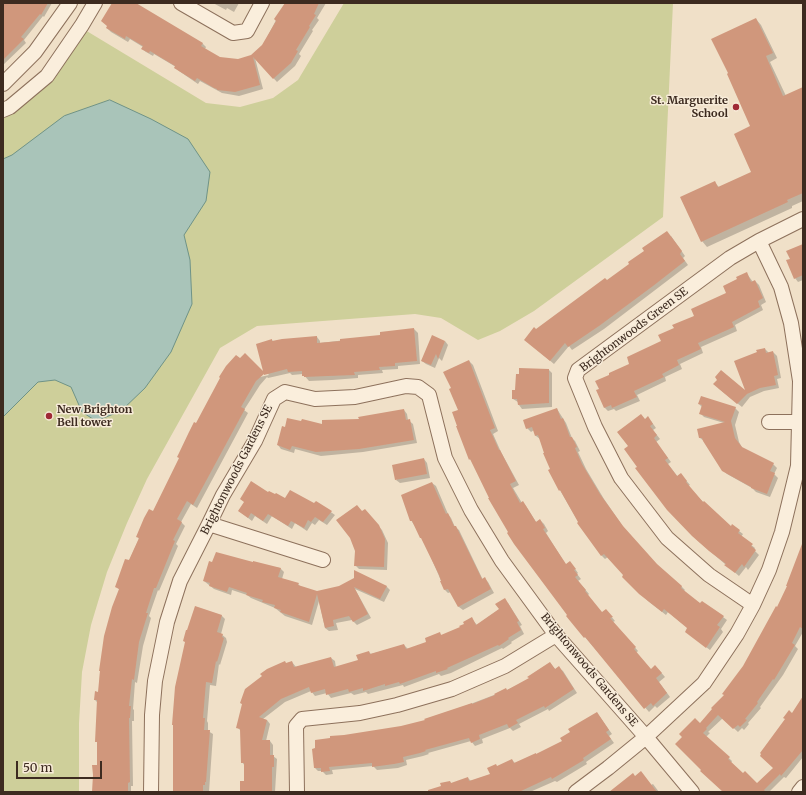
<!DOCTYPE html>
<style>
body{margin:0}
#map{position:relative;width:806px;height:795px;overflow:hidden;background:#f0e0c8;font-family:Merriweather,serif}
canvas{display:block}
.frame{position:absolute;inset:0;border:4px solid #3d2b20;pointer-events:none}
.scale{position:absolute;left:16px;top:761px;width:86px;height:18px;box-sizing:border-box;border:2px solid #3d2b20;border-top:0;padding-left:5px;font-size:12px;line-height:14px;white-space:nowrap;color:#3d2b20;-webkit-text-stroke:3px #f7ebd8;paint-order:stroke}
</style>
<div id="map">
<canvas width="806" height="795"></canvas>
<div class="frame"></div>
<div class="scale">50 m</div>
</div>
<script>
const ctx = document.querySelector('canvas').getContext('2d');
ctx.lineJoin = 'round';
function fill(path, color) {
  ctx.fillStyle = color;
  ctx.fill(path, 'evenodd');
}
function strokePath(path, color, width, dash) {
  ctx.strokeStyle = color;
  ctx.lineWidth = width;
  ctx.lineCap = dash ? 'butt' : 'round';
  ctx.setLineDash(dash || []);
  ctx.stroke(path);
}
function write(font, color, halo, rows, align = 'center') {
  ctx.font = font + ' Merriweather,serif';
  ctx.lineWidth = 3;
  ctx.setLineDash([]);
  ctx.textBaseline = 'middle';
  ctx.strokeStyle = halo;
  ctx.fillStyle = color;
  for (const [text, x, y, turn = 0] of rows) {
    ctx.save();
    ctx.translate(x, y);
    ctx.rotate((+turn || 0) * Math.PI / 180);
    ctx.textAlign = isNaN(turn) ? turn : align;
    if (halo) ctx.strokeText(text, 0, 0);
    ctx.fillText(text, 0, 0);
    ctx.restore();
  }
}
fill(new Path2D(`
 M344 3H673L663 217 534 311 500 331 478 340 441 318 415 314 257 326 220 348 147 479 127 523 107 572 91 625 82 672 79 723V792H3V119L25 103 85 30 206 103 240 107 273 98 298 80Z`), '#cecf9a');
const water = new Path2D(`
 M110 100 151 119 188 139 210 172 206 201 184 235 190 260 192 304 171 352 145 388 121 411 96 421 82 412 71 387 55 380 38 382 3 417V159L12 155 64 116Z`);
fill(water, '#a9c4b9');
strokePath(water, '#6f9387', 1);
fill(new Path2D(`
 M3 3H52L44 17 43 16 24 40 26 43 3 65Z
 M118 3H133L202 43 206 47 205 49 220 58 238 60 253 56 263 45 285 3H326L317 18 319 20 312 30 313 31 299 54 301 56 295 66 277 82 255 58 263 89 239 96 222 93 200 81 198 84 179 71 176 67 154 54 153 56 146 52 142 49 143 47 130 39 128 42 111 32 107 28Z
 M213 3H239L234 12 227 8 226 10Z
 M756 19 761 25 777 58 770 62 786 96 803 88V201L792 206V208L707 247 702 241 715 183 720 188 753 173 752 127Z
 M671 236 685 256 683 258 688 265 604 329 572 350 569 346 554 364 529 343 536 330Z
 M803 245V280L798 282 795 278 791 259Z
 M747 274 753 282 755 281 759 285 766 302 761 305 763 310 735 325 737 331 701 347 703 353 680 364 682 369 665 377 666 381 637 395 640 401 616 411 614 409 608 411 605 408 597 391 631 364 663 342 675 329 728 294Z
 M414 329 418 333 420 364 398 366V369L382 370 383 373 358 375V378L332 380 309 381 303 374 292 375 290 373 268 378 267 377 260 385 244 410 248 413 197 508 191 504 181 522 185 526 176 544 178 546 159 591 158 590 149 616 151 618 143 646 137 683 135 682 133 709 134 710V721H132L133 786H131V792H93L98 766V703L95 700 99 693 100 671 120 590 117 587 139 539 137 536 153 512 221 378 264 374 272 340 274 342 317 337 320 341V343L381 336V333ZM267 373 269 375 260 377 259 375Z
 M445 341 448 345 442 361 439 358 435 368 426 364 422 361Z
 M765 349 769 353 773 352 777 356 781 378 777 379 779 388 764 391 750 397 742 407 718 388 747 394Z
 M469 361 473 365 498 431 493 434 501 452 519 485 513 488 522 503H523L526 506 536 522 540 520 544 524 548 531 546 533 566 565 573 566 578 573 577 574 581 579 578 581 589 594 587 596 602 613 609 614 615 621 613 622 638 651 636 653 651 670H659L665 677 659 682 670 697 657 708 655 706 649 712 585 637 510 533 490 498 473 462 470 459 457 427 458 426 459 410Z
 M549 370 552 373V407L522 409 519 405 518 402 513 399Z
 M699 404 735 408 739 412 735 425 739 442 743 449 773 464 777 468 774 474 778 478 770 497 756 492 752 488 727 474 723 470 704 441 700 438 724 423 704 417 700 413 702 407Z
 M557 409 566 423 572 438 575 441 580 451 578 452 586 469 604 499 626 531 658 566 682 587 685 590 684 591 700 605 723 617 727 620 721 629 723 632 710 650 690 635 688 628 668 612 666 615 648 601 608 557 605 559 602 556 579 523 549 471 551 470 540 439 536 436 534 430 531 432 527 428Z
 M404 410 407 414 408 420 413 424 417 443 363 452 321 456 295 449 294 453 281 449 278 445 285 428 323 426 360 420Z
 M645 419 651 421 656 428 653 430 660 439 656 442 671 462 668 464 678 477 684 478 690 485 688 486 704 503 731 527 739 531 743 534 741 537 755 548 754 550 759 555 748 570 746 567 739 576 697 540 638 467 629 447Z
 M424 459 427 463 430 478 400 483 396 480Z
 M432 483 436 486 448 514 451 518 455 527 459 530 483 580 485 579 488 582 494 593 463 610 459 607 451 592 448 593 445 590 424 541 411 520Z
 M268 493 285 499 314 504 316 502 335 515 327 525 319 520 315 525 312 523 307 531 295 523 292 529 272 516 267 524 255 516 252 521 239 511Z
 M362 512 368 514 382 530 388 543 387 570 359 569 355 565Z
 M254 563 280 568 284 572 282 579 298 584 301 587 317 592 339 587 355 579 386 586 390 590 384 602 355 589 371 618 357 625 352 620 336 623 338 630 329 631 325 628 319 601 312 625 285 616 275 608 251 598 247 595 232 590 231 595 214 589 204 581Z
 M508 603 522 625 520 626 524 634 511 642 512 643 503 649 502 648 451 673 441 676 439 674 404 687 403 685 368 694 366 692 354 695 351 693 331 698 327 693 315 696 311 691 285 702 263 719 267 720 270 724 266 741H270L273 745V756L277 759 275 792H241L245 782V766L242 762 241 731 237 727 243 705 241 703 287 664 292 662 296 667 331 658 335 661 336 668 359 661 369 652 371 654 404 645 408 649 427 643 440 634 443 636 461 628 472 619 477 625Z
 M803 606V632L795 646 798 649 783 675 760 707 761 708 748 723 749 724 744 730 742 728 738 732 723 718 708 732 710 733 706 737 732 761 731 763 743 774 757 785 774 768 793 714 803 698V757L786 778 784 777 769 792H725L705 774 700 724Z
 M221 615 225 619 221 634 226 638 227 642 220 665 219 664 216 686 210 685 207 721 208 723V731L213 734 209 792H174Z
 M550 663 556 670 559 668 563 671 577 693 549 711 548 709 519 724 521 727 513 731 510 728 482 739 483 743 475 746 471 741 428 753 429 754 423 756 406 760 407 765 398 768 377 770 373 766 332 770 333 774 326 775 322 771H318L315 768 401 727 426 721 507 690 530 679Z
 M600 717 612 734 609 736 614 743 586 762 587 764 557 782 555 781 530 792H432L450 782 452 784 468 778 471 781 491 775 497 767 512 760 515 763 537 755 564 742Z
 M641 772 651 785 653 784 659 792H623L635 777Z`), '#0003');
fill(new Path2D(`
 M3 3H48L41 15 40 14 21 37 24 39 3 60Z
 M112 3H136L203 43 201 46 220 57 238 59 251 55 262 45 276 21 274 19 285 3H319L314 14 316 15 309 26 310 27 296 50 298 51 291 63 273 79 253 57 260 85 235 92 217 90V89L214 88 197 78 195 81 174 68 175 66 150 51 149 53 141 49 143 46 126 36 125 39 106 28 107 26 101 21Z
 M756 18 773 53 766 56 783 96 803 87V193L787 200 788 202 701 242 680 197 715 181 718 187 751 172 734 134 750 126 727 74 728 73 711 39Z
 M667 231 682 251 680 254 685 261 653 286 599 326 568 347 565 343 550 361 524 340 534 327 536 329 605 278 607 280 629 264 628 262 644 251 642 248Z
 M803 244V275L794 279 786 260 790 259 786 251Z
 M747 272 751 282 755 280 763 298 758 301 760 307 732 322 734 327 698 343 701 349 677 360 679 365 662 374 664 377 634 391 637 397 612 408 611 405 604 408 596 390 599 389 595 381 609 375V373L629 364 627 357 661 341 658 335 674 328 672 325 694 316 691 309 726 293 723 286 737 279 736 277Z
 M414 328 417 361 395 363V366L379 367 380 370 354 372 355 375 328 376 304 377V376H302V371L288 372 287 369 264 375V374L256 381 241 407 245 409 193 505 187 501 177 519 182 522 173 540 175 541 156 588H154L146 613H148L139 642 134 680 132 679 129 706H131L130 718H129L130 782 128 783V792H92L93 775 92 765H97V742H95L97 700H94L95 691 98 692 100 671H99L104 636 112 607 119 589 115 587 125 559 129 560 139 538 136 537 144 518 149 509 153 511 179 458 177 457 179 453 189 432 194 422 196 423 220 378 219 377 226 366 236 355 240 358 245 353 263 371 256 344 272 339V341L282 339 317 336V343L340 341V339L380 335V332Z
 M432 335 445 341 438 359 436 354 431 365 421 361Z
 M765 348 766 353 773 351 778 375 774 376 776 385 760 388 747 394 737 404 713 384 717 380 715 377 721 370 745 390 734 361 757 352 756 350Z
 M469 360 495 428 490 430 499 450H500L516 481 510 484 520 503 523 501 536 522 540 519 545 528 543 529 566 564 570 561 576 569 574 570 578 575 575 577 586 590 585 591 602 612 606 609 613 617 610 618 636 647 634 649 651 669 655 665 662 673 656 678 667 693 653 706 651 703 644 709 585 637 584 638 566 616 567 615 514 544 507 533 508 532 488 498H489L470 459 469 460 456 426H457L452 412 458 410 449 389 451 388 443 372Z
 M519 368 549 369V403L518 405 517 399H512V390H515L516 374H519Z
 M701 396 736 407 731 421 735 438 742 447 774 463 770 471 775 473 767 494 751 488V487L722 471 703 441 702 438H699L697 429 725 422 699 414 702 405 698 404Z
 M557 408 561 419 563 418 570 437H572L577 447 575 448 582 464 600 494 623 526 657 564 682 586 681 588 700 603 702 601 724 616 717 625 720 627 706 648 685 632 687 628 664 609 662 612 639 594 622 577 623 575 604 554 601 556 577 523 578 522 560 490 559 491 548 470 550 469 543 453H544L538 435 535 436 532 427 526 429 523 420Z
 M404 409 406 420 410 419 414 440 359 449 316 452 292 446 290 450 277 445 282 426 285 427 287 418 301 421 302 419 322 424V420L359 419 358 417Z
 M641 414 645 419 648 416 653 424 650 426 657 435 654 438 668 458 665 460 677 476 681 473 687 481 686 482 703 502 704 501 731 526 732 524 740 530 738 533 753 544 751 546 756 550 744 567 742 564 735 573 724 565 726 564 709 551 692 536 667 510 635 468 637 467 624 449 628 446 617 432Z
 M424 458 427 474 395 480 392 465Z
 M251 481 268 492 269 491 275 494 276 493 285 498 290 490 314 503 316 501 332 511 323 522 315 517 311 522 308 520 304 528 291 521 288 526 268 514 263 521 251 513 248 518 238 511 244 502 240 499Z
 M432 482 446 514 448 513 454 526H456L482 579 485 577 491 589 458 607 448 589 444 590 440 581H441L439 575 421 538H420L412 521H410L401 495Z
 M357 505 362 511 365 509 379 525 385 539 384 567 354 566 355 551 350 538 336 520Z
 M802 544H803V629L800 627 792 643 795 645 774 680 773 679 757 702 758 703 745 719 747 720 740 727 738 725 733 729 718 715 706 728 707 729 703 733 730 757 728 759 743 773 745 771 757 783 773 768 760 756 761 754 760 753 785 719 783 718 789 710 792 713 803 696V750L781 776 780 774 764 790 766 792H723L700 771 701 770 675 744 682 737 679 734 695 718 700 723 712 709 711 708 724 695 722 694 743 666 776 606 777 607 787 586H786Z
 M216 552 253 562V561L281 568 278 577 299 583 298 585 317 591 339 586 354 578V570L387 586 380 599 354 587 368 614 353 622 349 616 333 620 334 626 325 628 317 594 309 622 280 612 281 610 274 608 275 605 262 602 263 600 246 595 247 593 229 587 227 592 209 586 210 583 203 581 209 561 212 562Z
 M505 598 519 621 517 622 521 630 508 638 509 639 499 646 498 645 447 668 448 669 436 673V671L400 684 399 682 385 686V684L363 691V688L349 692 348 689 326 695 325 689 311 693 309 687 281 699 259 717 267 720 262 740H270V755H274V767H272V792H240V781H244V763H241L240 729 236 728 242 704 240 703 245 689 262 676 260 674 267 669 285 661 286 663 292 661 294 667 331 657 334 667 358 660 356 655 369 651 370 654 404 644 406 649 426 642 425 638 440 632 441 635 460 627 459 626 464 624 463 622 472 617 476 625 499 609 495 604Z
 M195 606 222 615 217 632 223 634 222 637 224 638 217 662 216 661 212 683 206 682 203 718H205L204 730H210L206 782H205V785H203V792H173V725H172L175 687 185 642 183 641 186 630H187Z
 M550 662 555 669 559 666 574 689 545 708 544 706 516 720 518 723 509 728 507 724 479 735 480 739 471 743 469 738 425 750 426 751 420 753 403 757 404 762 394 764 372 767V763L329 767 330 771 321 772V768H314L312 749 315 748V740L330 738V736L344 735 401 726 425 720 424 719 472 703V704L495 695 494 694 506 688 507 690 529 678 527 677Z
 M597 712 609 730 606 732 611 739 583 758 584 760 552 779 551 777 519 792H428V790L441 786 440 783 450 781 451 783 468 777 469 781 490 774 487 768 496 764 497 766 512 759 514 763 536 753V754L562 741 560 738 570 732 568 729Z
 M641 771 657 792H609L633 773 635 776Z`), '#d0977c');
const minor = new Path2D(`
 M181 3 233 33 247 31 262 3
 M3 84 35 52 70 3
 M3 110 10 107 47 76 82 25 95 3
 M769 422H799
 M209 524 323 560
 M753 605 709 575 667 538 621 478 595 427 575 378 578 370 730 258 759 241 803 219
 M151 792 152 715 155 681 167 622 180 581 209 524 223 495 255 441 274 399 285 392 315 399 355 397 406 386 418 387 429 395 445 458 471 510 502 561 556 635 646 737 692 792
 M297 792 296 726 302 719 360 713 397 705 452 689 505 666 556 635
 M576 792 608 768 646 737 704 683 737 634 753 605 769 570 782 532 798 466 800 381 791 323 781 287 759 241
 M799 792 803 787`);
strokePath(minor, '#8d715c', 16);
strokePath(minor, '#faeedc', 14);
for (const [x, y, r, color] of [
 [736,107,4,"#9f2935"],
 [49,416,4,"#9f2935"]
]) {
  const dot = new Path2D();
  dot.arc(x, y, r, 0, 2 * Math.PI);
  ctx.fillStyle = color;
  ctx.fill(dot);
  strokePath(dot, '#f7ebd8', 1.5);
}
write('bold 11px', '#3d2b20', '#f7ebd8', [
 ["St. Marguerite",728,101],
 ["School",728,114],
 ["New Brighton",57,410,"left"],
 ["Bell tower",57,423,"left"]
], 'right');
write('11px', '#3d2b20', '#f7ebd8', [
 ["Brightonwoods Green SE",634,330,-37],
 ["Brightonwoods Gardens SE",237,470,-63],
 ["Brightonwoods Gardens SE",589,670,50]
]);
</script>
